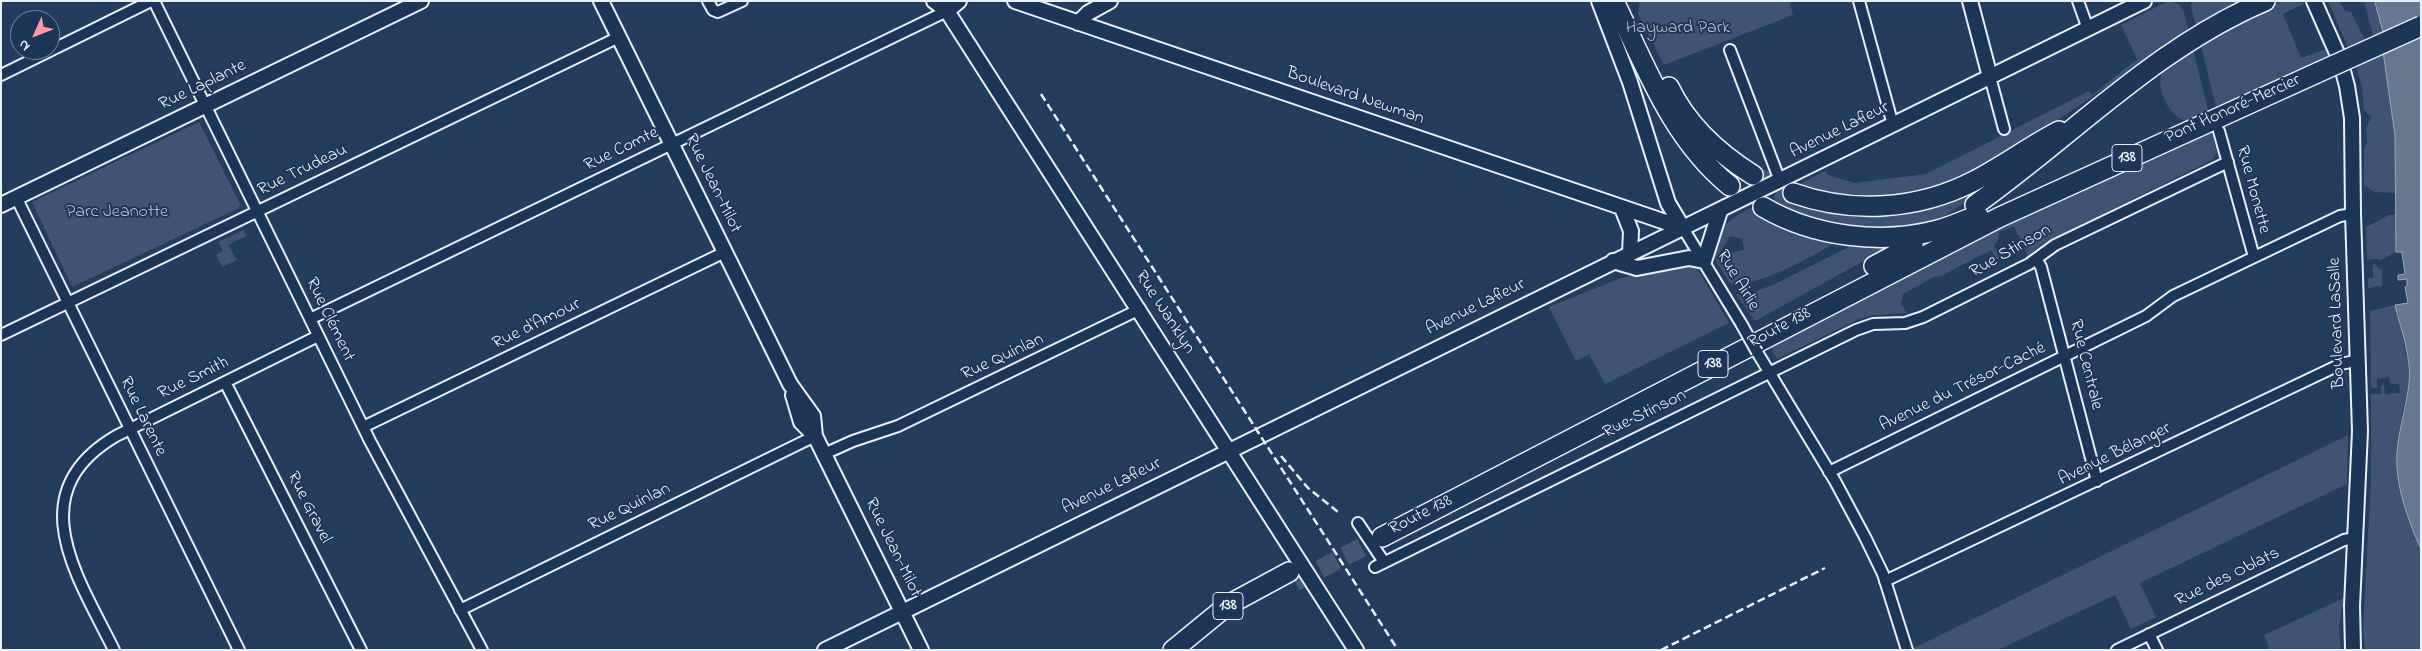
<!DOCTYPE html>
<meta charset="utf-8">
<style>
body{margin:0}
#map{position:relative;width:2422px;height:651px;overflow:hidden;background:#253d5d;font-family:"Indie Flower",sans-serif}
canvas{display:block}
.frame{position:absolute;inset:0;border:2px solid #e8f1f8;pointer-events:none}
.north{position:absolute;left:10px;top:10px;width:50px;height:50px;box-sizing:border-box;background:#1d3557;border:1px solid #6e8097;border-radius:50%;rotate:226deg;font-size:14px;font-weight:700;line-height:20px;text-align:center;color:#e8f1f8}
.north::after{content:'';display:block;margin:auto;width:18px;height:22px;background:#ff9aa2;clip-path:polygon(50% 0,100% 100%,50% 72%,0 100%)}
</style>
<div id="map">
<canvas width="2422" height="651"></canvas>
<div class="frame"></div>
<div class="north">N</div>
</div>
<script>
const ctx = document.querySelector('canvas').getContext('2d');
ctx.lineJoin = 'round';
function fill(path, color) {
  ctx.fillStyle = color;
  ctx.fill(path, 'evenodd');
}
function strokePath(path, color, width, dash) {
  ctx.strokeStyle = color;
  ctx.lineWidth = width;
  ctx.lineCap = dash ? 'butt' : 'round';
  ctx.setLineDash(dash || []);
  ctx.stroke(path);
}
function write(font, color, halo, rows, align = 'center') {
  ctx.font = font + ' "Indie Flower",sans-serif';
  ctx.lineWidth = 4;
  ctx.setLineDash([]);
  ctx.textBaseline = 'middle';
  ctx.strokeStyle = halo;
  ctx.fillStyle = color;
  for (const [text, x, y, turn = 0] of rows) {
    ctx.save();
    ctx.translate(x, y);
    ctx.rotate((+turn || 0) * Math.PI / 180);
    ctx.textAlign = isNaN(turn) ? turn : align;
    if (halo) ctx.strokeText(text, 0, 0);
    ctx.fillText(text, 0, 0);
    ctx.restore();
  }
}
fill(new Path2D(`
 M1639 1H1789L1793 15 1664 65 1638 14Z
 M2168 1 2179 4 2184 12 2189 32 1974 176C1917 203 1861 207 1800 190L1788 196C1843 223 1928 213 1980 183 1993 176 2023 152 2035 150L2027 158 1968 201 1927 227 1921 228 1890 232 1855 231 1811 222 1769 205 1759 210 1804 230 1841 239C1820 253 1753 290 1730 284 1726 276 1719 268 1716 260 1706 225 1745 211 1769 199L1770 202 1775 199 1774 197 1825 171 1828 175 1855 183 1926 174 2089 91 2092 95 2137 59 2121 25ZM1730 236 1742 239 1744 250 1723 255 1720 252Z
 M2192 1H2247L2196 28 2191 6Z
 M2283 1 2305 3 2283 14 2301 58 2326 49 2330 59 2216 107 2200 41 2246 17Z
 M2328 1H2340L2344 10 2351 12 2366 42 2349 50Z
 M2364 1H2375L2384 34 2374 39Z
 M2192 46 2208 110 2186 121C2168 117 2153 84 2164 68 2171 59 2184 52 2192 46Z
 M2383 51 2395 136 2397 193 2375 192 2364 186V149L2367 143 2366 128 2371 117 2364 110 2362 87 2355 63Z
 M199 122 240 204 239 208 72 287 32 202Z
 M2211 130 2217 153 2212 160 2042 244 2028 256 2014 226 1999 232V238L1994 246 2000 259H1996L1991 250 1941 276 1934 277 1903 294 1901 304 1907 313 1874 315 1859 319 1777 359 1769 344 1964 243Z
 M2389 215H2396V252L2381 260 2376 259 2367 260 2366 227Z
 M243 230 246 236 228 245 237 260 222 267 216 255 223 251 218 242Z
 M1905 241 1891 246 1755 321 1736 294 1751 293 1775 284 1853 245Z
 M1685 264 1693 266 1698 270 1729 323 1605 384 1589 354 1576 361 1549 307 1618 279Z
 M2375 264 2379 269H2382V287L2376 286 2368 289V278H2373V265Z
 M2395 305 2408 361 2409 384 2402 414 2397 455 2403 499 2421 549V650H2365L2363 627 2371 480V394H2381V385H2384L2385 394 2400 393 2399 384H2390L2389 377 2377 379V388H2371L2370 311Z
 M2348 435 2347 484 2140 583 2156 617 2131 629 2115 595 1998 650H1910Z
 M2344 598 2339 626 2341 650H2270L2264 635Z`), '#3e5472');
const water = new Path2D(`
 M2375 1H2421V549C2408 520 2395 485 2397 453 2399 429 2406 407 2409 384 2412 358 2401 330 2395 305L2408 303 2405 287 2407 286V279L2398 280V275L2405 274 2402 252H2396L2395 136 2383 51 2387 48Z`);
fill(water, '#657890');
strokePath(water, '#99a8ba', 1);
strokePath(new Path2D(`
 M1753 175 1793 193
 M1295 582 1382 537`), '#425874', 19, [19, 9]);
const street = new Path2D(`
 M154 1 370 441 482 650
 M708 1 713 10 718 12 742 1
 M1859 1 1893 125
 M2078 1 2088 29
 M1730 50 1780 181
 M1 75 151 1
 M1990 77 2004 129
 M2219 131 2254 257
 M16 197 239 650
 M1683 228 1742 325
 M2036 259 2041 267 2097 481
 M310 319 947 11
 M1 335 619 37
 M1757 352 1835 481 1865 537 1883 574 1907 650
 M225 382 361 650
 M363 427 725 252
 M824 454 853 441 898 426 1140 309
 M1829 472 2146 316 2173 296 2340 216 2353 214
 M1358 523 1384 562
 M1375 567 1856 330 1873 324 1905 323 1923 317 2029 264 2055 245 2228 162
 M1885 581 2341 364 2359 360
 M460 610 815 436
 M2149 634 2157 650
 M114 650C78 577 19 493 116 436L318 336
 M2117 650 2344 540 2355 538`);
const secondary = new Path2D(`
 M601 1 790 384 813 416 815 436
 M934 1 947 11 1356 650
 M1015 1 1683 228
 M1599 1 1630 82 1668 203 1683 228
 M1970 1 1990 77
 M2314 1 2340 60 2347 86 2352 118 2353 214 2360 431 2352 606 2353 650
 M947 11 959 1
 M1078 23 1088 13 1110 1
 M1 205 421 1
 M1622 208 1631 231 1630 253
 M1613 261 1637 268 1689 258 1704 261 1720 211
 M793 395 801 422 815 436 921 650
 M825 650 2144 1`);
const highway = new Path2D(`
 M1614 1C1646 67 1672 139 1730 186
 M1669 87C1687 125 1718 153 1753 175
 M1793 193C1852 214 1918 210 1974 181 2003 166 2030 146 2059 131
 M1975 205C2071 137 2156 47 2265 1
 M1763 207C1814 237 1882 245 1938 230 1952 226 1965 220 1978 215
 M1874 266 1913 245
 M1382 537 2000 217 2319 72
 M1173 650 1228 605 1289 572`);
strokePath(street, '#e8f1f8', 14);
strokePath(secondary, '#e8f1f8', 18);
strokePath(highway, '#e8f1f8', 22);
strokePath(street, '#1d3557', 10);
strokePath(secondary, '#1d3557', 14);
strokePath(highway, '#1d3557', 19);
strokePath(new Path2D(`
 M1041 94 1398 650
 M1281 456 1308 488 1338 512
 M1661 650 1825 568`), '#e8f1f8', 2.5, [8, 4]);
const streetBridge = new Path2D(`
 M1742 325 1757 352`);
const highwayBridge = new Path2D(`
 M2319 72 2421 26`);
strokePath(streetBridge, '#e8f1f8', 14, []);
strokePath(highwayBridge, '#e8f1f8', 22, []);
strokePath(streetBridge, '#1d3557', 10);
strokePath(highwayBridge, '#1d3557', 19);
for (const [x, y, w] of [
 [2127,158,30],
 [1713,364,30],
 [1228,606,30]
]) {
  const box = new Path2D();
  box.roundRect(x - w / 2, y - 13.5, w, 27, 4);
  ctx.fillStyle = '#1d3557';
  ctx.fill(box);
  strokePath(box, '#e8f1f8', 1);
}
write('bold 16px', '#e8f1f8', null, [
 ["138",2127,158],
 ["138",1713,364],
 ["138",1228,606]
]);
write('18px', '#b5c2d0', '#1d3557', [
 ["Hayward Park",1678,29],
 ["Parc Jeanotte",117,213]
]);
write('18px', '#e8f1f8', '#1d3557', [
 ["Rue Laplante",203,86,-26],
 ["Boulevard Newman",1355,97,19],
 ["Pont Honoré-Mercier",2233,110,-24],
 ["Avenue Lafleur",1840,131,-26],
 ["Rue Comte",622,150,-26],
 ["Rue Trudeau",303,171,-26],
 ["Rue Jean-Milot",712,184,64],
 ["Rue Monette",2252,190,75],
 ["Rue Stinson",2011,252,-30],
 ["Rue Airlie",1737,281,59],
 ["Avenue Lafleur",1476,308,-26],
 ["Rue Wanklyn",1164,313,57],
 ["Rue Clément",329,320,64],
 ["Boulevard LaSalle",2338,323,-92],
 ["Rue d'Amour",537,325,-26],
 ["Route 138",1780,329,-28],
 ["Rue Quinlan",1003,358,-25],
 ["Rue Centrale",2085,365,76],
 ["Rue Smith",194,379,-26],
 ["Avenue du Trésor-Caché",1963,388,-26],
 ["Rue Stinson",1645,415,-26],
 ["Rue Larente",142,417,64],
 ["Avenue Bélanger",2115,455,-26],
 ["Avenue Lafleur",1112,487,-26],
 ["Rue Gravel",308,508,63],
 ["Rue Quinlan",630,508,-26],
 ["Route 138",1421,516,-27],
 ["Rue Jean-Milot",892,548,64],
 ["Rue des Oblats",2228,578,-26]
]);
</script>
